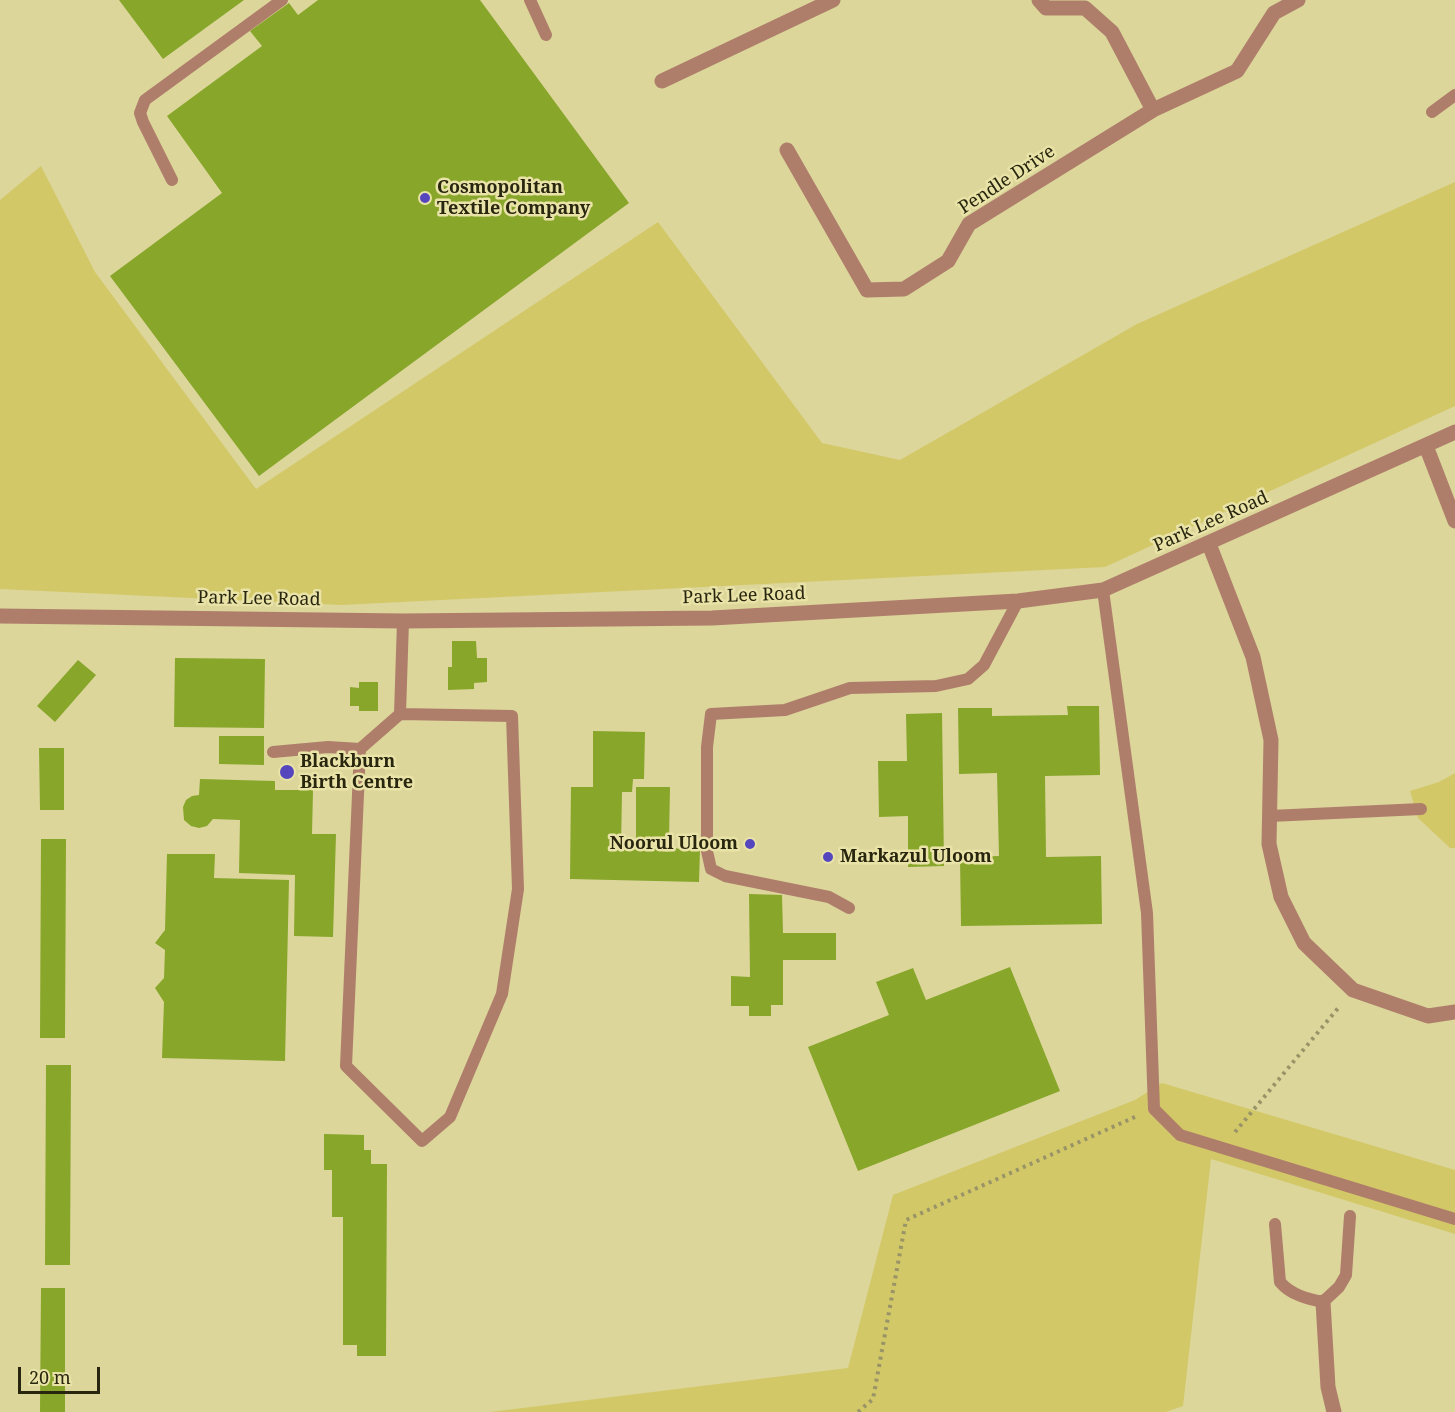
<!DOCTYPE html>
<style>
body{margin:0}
#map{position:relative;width:1455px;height:1412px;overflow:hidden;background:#dcd69b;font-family:"Noto Serif",serif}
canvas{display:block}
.scale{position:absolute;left:18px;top:1367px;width:82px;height:27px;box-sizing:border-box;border:3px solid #29260f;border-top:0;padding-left:8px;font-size:18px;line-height:21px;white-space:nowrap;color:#29260f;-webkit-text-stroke:4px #e9e3a8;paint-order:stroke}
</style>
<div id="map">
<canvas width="1455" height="1412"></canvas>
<div class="scale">20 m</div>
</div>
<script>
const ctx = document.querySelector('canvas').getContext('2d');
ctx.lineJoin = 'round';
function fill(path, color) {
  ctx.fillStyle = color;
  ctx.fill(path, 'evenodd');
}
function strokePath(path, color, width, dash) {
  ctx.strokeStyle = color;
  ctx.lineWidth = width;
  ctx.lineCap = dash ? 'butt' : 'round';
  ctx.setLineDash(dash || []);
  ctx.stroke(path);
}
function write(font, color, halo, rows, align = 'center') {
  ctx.font = font + ' "Noto Serif",serif';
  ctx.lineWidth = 5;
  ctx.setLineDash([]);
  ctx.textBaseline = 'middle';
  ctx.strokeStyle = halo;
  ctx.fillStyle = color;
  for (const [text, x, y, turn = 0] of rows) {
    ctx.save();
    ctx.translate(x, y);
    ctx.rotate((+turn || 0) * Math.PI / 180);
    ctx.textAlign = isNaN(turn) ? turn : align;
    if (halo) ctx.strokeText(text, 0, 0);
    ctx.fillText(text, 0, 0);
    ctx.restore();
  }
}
fill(new Path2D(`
 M41 166 95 272 256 489 658 222 822 443 900 460 1137 324 1455 182V406L1105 567 341 605 0 589V200Z
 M1455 773V848H1450L1418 818 1410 791 1439 782Z
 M1162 1083 1455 1170V1234L1211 1159 1183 1406 1166 1412H490L848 1368 893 1195 1135 1100Z`), '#d3c867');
fill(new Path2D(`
 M119 0H244L163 59Z
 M318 0H480L629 203 259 476 110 276 222 193 167 116 262 46 250 31 289 3 298 15Z
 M452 641H476L477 658H487V682L474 683V689L448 690V667H452Z
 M175 658 265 659 264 728 174 727Z
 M78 660 96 675 55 722 37 706Z
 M359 682H378V711H359V706H350V687L359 688Z
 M1067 706H1099L1100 775 1045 776 1046 857 1101 856 1102 924 961 926 960 857 999 856 997 773 959 774 958 708H992V716L1068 715Z
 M942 713 944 866 908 867V816L879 817 878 761H907L906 714Z
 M593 731 645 732 644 779H633L632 792H622L621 847 700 849 699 882 570 879 571 787H593Z
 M219 736H264V765L219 764Z
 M39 748H64V810H40Z
 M200 779 275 781V790H313L312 834H336L333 937 294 936 295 875 239 873 240 820 213 819 207 826 199 828 191 826 184 820 183 807 186 800 192 796 199 795Z
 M636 787H670L669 839H636Z
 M41 839H66L65 1038H40Z
 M167 854H215L214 878 289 880 285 1061 162 1058 164 1002 155 988 164 978 165 950 155 943 165 930Z
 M749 894 782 895 783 933H836V960H783V1005H771V1016H749V1006H731V976L750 977Z
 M1010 967 1060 1091 858 1171 808 1047 889 1015 876 982 913 968 926 1000Z
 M46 1065H71L70 1265H45Z
 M324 1134 364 1135V1150H371V1164H387L386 1356H357V1345H343V1217H332V1170H324Z
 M41 1288H65V1412H40Z`), '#87a62a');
strokePath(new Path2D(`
 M1235 1132 1339 1007
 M858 1412 873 1399 906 1220 1137 1116`), '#999467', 4, [3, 4.5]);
strokePath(new Path2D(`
 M530 0 546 35
 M1432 112 1455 95
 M172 180 143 122 140 113 145 100 282 0
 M1103 590 1147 913 1154 1109 1180 1135 1455 1219
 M400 714 360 749 346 1066 422 1141 450 1117 502 994 518 889 512 716 400 714 403 621
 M273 752 328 747 360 749
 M1270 816 1421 809
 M849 908 829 897 725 876 711 869 707 851V747L711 714 785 710 850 688 936 686 968 679 984 665 1018 601
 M1275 1224 1280 1282C1291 1295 1308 1299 1323 1302L1339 1287 1346 1275 1350 1216`), '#af7e6b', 12);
strokePath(new Path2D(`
 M1039 0 1046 8H1085L1112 32 1153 110
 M662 81 833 0
 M787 150 867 290 904 289 948 261 969 224 1153 110 1237 71 1274 13 1298 0
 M1426 446 1455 521
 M1209 544 1253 657 1271 740 1269 844 1281 897 1304 943 1353 990 1428 1016 1455 1012
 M0 616 403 621 712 618 1018 601 1103 590 1455 432
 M1323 1302 1328 1387 1334 1412`), '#af7e6b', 15);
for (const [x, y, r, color] of [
 [425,198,6,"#5546be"],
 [287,772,8,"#5546be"],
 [750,844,6,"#5546be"],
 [828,857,6,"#5546be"]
]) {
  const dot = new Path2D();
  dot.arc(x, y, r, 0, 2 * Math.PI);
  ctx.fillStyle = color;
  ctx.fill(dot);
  strokePath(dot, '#e9e3a8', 2);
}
write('18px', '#29260f', '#e9e3a8', [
 ["Pendle Drive",1007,180,-33],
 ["Park Lee Road",1211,522,-24],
 ["Park Lee Road",744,596,-2],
 ["Park Lee Road",259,599,1]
]);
write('bold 18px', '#29260f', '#e9e3a8', [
 ["Cosmopolitan",437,188],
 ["Textile Company",437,209],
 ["Blackburn",300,762],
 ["Birth Centre",300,783],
 ["Noorul Uloom",738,844,"right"],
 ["Markazul Uloom",840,857]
], 'left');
</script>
